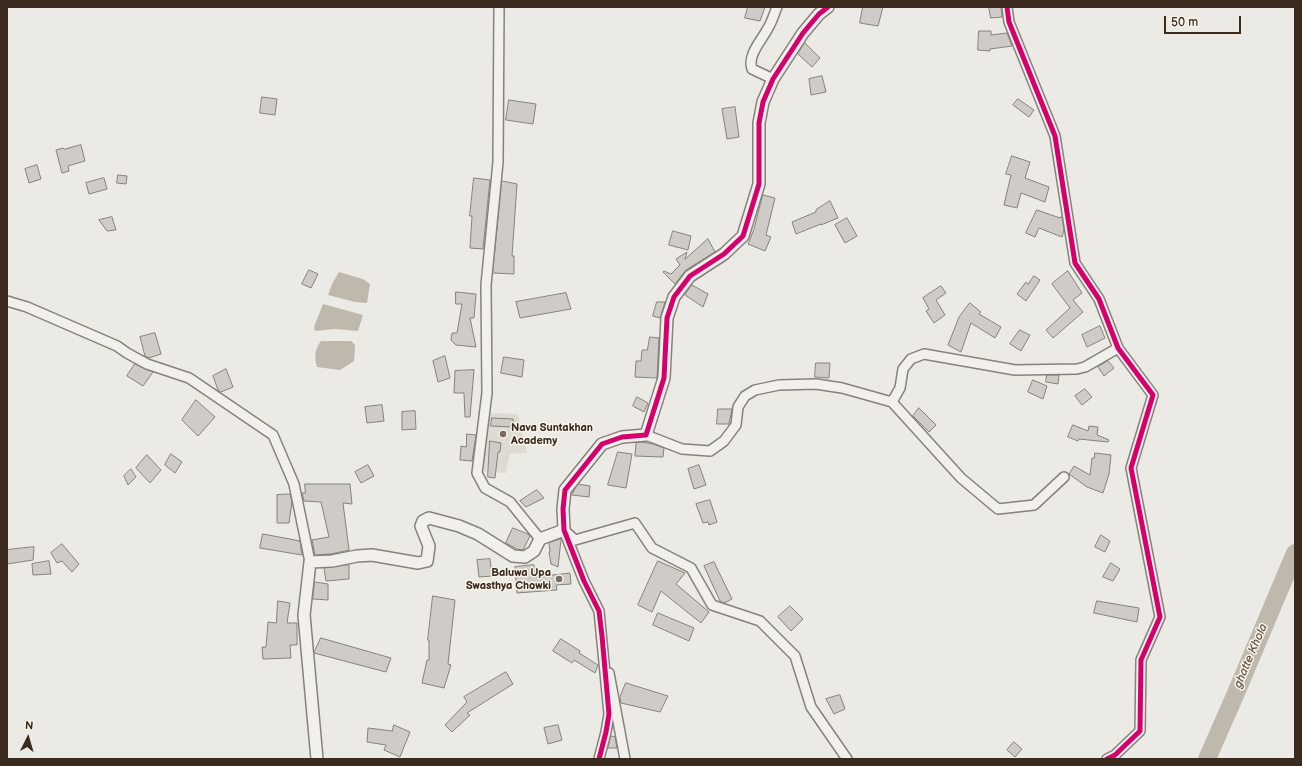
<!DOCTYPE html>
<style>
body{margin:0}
#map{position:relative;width:1302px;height:766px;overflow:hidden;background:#eceae4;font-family:"Balsamiq Sans",sans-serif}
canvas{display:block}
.frame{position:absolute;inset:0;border:8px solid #3b2a1e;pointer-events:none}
.north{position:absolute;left:8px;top:718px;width:40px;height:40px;-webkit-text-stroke:3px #f7f3e8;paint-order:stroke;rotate:5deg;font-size:11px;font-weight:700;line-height:16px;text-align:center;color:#3b2a1e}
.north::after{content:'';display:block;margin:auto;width:14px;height:18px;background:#3b2a1e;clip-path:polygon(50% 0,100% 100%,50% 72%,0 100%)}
.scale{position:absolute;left:1164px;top:16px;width:77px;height:18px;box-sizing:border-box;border:2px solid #3b2a1e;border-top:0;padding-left:5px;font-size:12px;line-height:14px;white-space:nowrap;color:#3b2a1e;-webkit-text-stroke:3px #f7f3e8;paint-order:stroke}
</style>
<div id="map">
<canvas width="1302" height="766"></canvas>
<div class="frame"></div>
<div class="north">N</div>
<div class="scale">50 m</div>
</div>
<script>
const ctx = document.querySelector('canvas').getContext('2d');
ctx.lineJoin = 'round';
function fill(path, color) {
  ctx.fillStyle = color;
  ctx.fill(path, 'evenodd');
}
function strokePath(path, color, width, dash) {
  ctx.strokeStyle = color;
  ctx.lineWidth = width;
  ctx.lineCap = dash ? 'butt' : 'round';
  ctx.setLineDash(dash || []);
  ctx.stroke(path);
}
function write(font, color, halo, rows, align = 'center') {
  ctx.font = font + ' "Balsamiq Sans",sans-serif';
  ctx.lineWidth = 3;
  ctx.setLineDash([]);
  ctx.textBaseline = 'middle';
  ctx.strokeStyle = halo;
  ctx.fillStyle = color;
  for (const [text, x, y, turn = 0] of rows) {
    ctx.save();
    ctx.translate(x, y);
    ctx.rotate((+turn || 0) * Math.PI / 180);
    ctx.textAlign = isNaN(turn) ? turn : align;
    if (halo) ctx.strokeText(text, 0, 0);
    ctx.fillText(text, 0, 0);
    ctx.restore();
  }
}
fill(new Path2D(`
 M488 413 518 414 527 453 510 454 506 473 480 471Z`), '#dedbd2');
fill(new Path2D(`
 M339 272 363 279 370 284 367 303 355 302 328 295 332 284Z
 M323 304 363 315 358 331 335 329 315 331 314 327Z
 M321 341H351L355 345 354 361 340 370 317 367C314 357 315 349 321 341Z`), '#beb8ad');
strokePath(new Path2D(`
 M1207 759 1236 693 1295 553`), '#beb8ad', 18);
const building = new Path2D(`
 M748 7H765L760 21 745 18Z
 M863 7H883L878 26 860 23Z
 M989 7H1001L1002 17 991 18Z
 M979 31H991V35L1007 33 1012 46 990 49V51L978 50Z
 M805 43 820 58 812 67 798 54Z
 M822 76 826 92 811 95 809 79Z
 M262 97 277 99 275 115 260 113Z
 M1018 99 1034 110 1029 117 1013 105Z
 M509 100 536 104 533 124 506 120Z
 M735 107 739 137 727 139 722 109Z
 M81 145 85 161 68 166 69 171 62 173 56 150 63 148 64 149Z
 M1012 156 1030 162 1025 178 1049 187 1045 202 1021 193 1017 208 1004 205 1011 175 1006 174Z
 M37 165 41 179 29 183 25 169Z
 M118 175 127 176 126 184 117 183Z
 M104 178 107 189 89 194 86 183Z
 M474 178 490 180 483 249 470 248 472 216H470Z
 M502 181 517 184 512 256H514V274L493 273Z
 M763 195 775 198 766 235 771 237 765 251 748 244 754 229Z
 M830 201 838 218 821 225V224L796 234 792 222 816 212V210Z
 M1037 210 1060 218V217H1062L1064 230 1062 237 1039 228 1035 237 1026 233Z
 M112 217 116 230 107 231 99 220Z
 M847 218 857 236 845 243 835 225Z
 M673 231 691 236 688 250 669 245Z
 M708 239 715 252 686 270 675 284 663 272 664 271 671 274 680 265 676 259 687 252 685 259Z
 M309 270 318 274 311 288 302 284Z
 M1068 271 1082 293 1073 300 1083 312 1053 338 1046 330 1070 308 1052 284Z
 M1034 276 1040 280 1026 301 1017 294 1026 282 1028 284Z
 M692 285 708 294 703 307 685 295Z
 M941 286 946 293 936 300 945 315 934 323 926 311 929 309 923 298Z
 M456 292 476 294 474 318H470L476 347 456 345 451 340 452 333H457L462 304H456Z
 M566 293 571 309 520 318 516 302Z
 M657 302H665L660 318 653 316Z
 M970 303 981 312 979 314 1001 327 995 338 971 323 961 352 948 345 959 317Z
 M1100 326 1105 338 1087 347 1082 335Z
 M1020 330 1030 335 1021 351 1010 344Z
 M155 333 161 354 149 358 145 356 140 337Z
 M650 337 659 338 657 378 635 377 636 361H641L642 350H647Z
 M445 356 450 378 438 382 433 361Z
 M504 357 524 360 522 377 501 373Z
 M1108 361 1114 368 1104 376 1098 367Z
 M816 363H830L829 378 815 377Z
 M135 364 153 372 143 386 127 376Z
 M226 369 233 387 221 392 218 390 213 376Z
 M474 370 470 417H465L464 393H454L455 371Z
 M1047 375H1059L1058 384 1046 382Z
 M1033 380 1047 386 1043 399 1028 392Z
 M1085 389 1092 397 1082 405 1075 396Z
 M637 397 648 403 644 412 633 406Z
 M196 400 215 417 198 436 182 420Z
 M382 405 384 421 367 423 365 407Z
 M919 408 936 425 929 432 913 416Z
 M718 409H732L729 424H717Z
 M415 411 416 429 402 430V412Z
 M492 418 513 419V427L491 426Z
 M1073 425 1088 431 1089 426 1098 427 1097 435 1109 440 1108 442 1079 439 1078 441 1068 437Z
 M467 434 476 435 472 461 460 460 461 446 466 447Z
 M490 441 501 443 500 452H498L495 478 488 477Z
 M642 442 653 444 664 448 663 457 635 456 636 443Z
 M618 452 632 454 626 488 608 485Z
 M1095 453 1111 455 1109 474 1103 493 1087 487 1069 474 1074 466 1090 475 1092 458H1094Z
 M171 454 182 462 175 473 165 465Z
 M147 455 161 470 150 483 136 468Z
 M368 465 374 476 361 483 355 472Z
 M699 465 706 485 694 489 688 469Z
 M131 469 136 477 128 485 124 476Z
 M305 484H350L352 504 343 503 349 550 331 554 315 555 312 540 329 537 321 502 304 501 302 493H305Z
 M578 484 590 486 589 497 572 495Z
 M537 490 544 498 526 507 520 501Z
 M289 494H290L292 502 289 523H277V495Z
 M710 500 717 522 709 525 708 522 703 523 696 504Z
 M513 528 528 534 530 536 523 550 517 549 506 543Z
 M263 534 300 541 302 555 260 548Z
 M1101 535 1110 541 1105 552 1095 547Z
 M561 539V540L558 567 551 564 549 552H550L549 543Z
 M62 544 79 564 72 572 62 561 57 563 51 553Z
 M34 547 33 560 7 564V550Z
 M490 559 492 576 479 577 477 560Z
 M49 561 51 574 33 575 32 564Z
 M658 561 685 573 676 584 709 612 701 623 661 591 652 612 638 605Z
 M714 562 732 599 724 603 720 601 704 566Z
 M1111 563 1120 569 1113 581 1103 577Z
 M349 565V579L326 581 324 568Z
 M534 565 535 577 570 573 571 584 556 585 557 590 517 593 515 567Z
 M315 582 328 584V600L313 599Z
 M433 596 455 600 448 664 451 665 444 688 422 683 427 660H429V640H428Z
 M278 601 290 603 287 623H297V645H290L291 658 263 659 262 647H266L268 622 276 623Z
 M1097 601 1139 608 1137 622 1094 613Z
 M790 606 803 619 791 631 778 617Z
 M658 613 694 628 689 641 653 625Z
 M321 638 391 658 386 672 314 653Z
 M561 639 580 651 579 653 598 665 595 673 574 660 572 663 553 651Z
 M506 672 513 684 467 713 470 715 452 732 445 725 467 702 464 697Z
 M626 683 668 696 660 712 621 703 620 697Z
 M840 695 845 709 834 714 826 699Z
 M394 725 410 732 400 757 384 750 386 745 367 742 368 728 392 731Z
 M558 725 562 740 548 744 544 728Z
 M611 736 615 737 617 748H608Z
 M1014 742 1022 749 1015 757 1007 750Z`);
fill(building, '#cfccc7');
strokePath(building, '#86827c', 1);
const minor = new Path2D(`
 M499 7 498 162 486 285 487 393 477 473 485 488 510 502 540 539
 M1007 7 1009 22 1055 136 1075 263 1099 299 1118 348 1153 395 1131 468 1160 617 1141 660 1140 731 1115 755 1107 759
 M773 79 752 69C747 55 762 40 768 28 772 22 774 14 777 7
 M7 301 27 307 117 346 127 353 147 364 189 378 273 435 294 484 310 562
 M892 402 900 388 903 369 911 359 924 354 1015 370 1077 369 1085 367 1118 348
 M646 435 682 449 710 451 724 441 736 425 738 407 745 396 755 390 779 385 816 384 842 388 892 402 961 478 998 509 1034 505 1064 477
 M564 530 575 540 635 523 652 548 691 568 712 605 760 621 795 656 811 707 847 759
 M565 533 584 581 599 611 609 714 606 732 599 759
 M609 673 625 759`);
const tertiary = new Path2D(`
 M317 759 304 615 310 562 332 561 357 556 372 555 418 563 427 561 429 546 421 526 423 521 429 518 459 526 478 534 513 556 525 557 534 551 540 539 564 530 563 509 565 490 602 444 622 437 646 435 664 378 667 318 674 297 690 276 724 254 743 236 759 184V123L763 102 773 79 803 33 819 14 828 7`);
strokePath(minor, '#86827c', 12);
strokePath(tertiary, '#86827c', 14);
strokePath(minor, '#f1f0ec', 9);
strokePath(tertiary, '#f1f0ec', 11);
strokePath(new Path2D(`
 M1007 7 1009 22 1055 136 1075 263 1099 299 1118 348 1153 395 1131 468 1160 617 1141 660 1140 731 1115 755 1107 759
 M599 759 606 732 609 714 602 636 599 611 584 581 564 530 563 509 565 490 602 444 622 437 646 435 664 378 667 318 674 297 690 276 724 254 743 236 759 184V123L763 102 773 79 803 33 819 14 828 7`), '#d6006c', 5);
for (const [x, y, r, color] of [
 [503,434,4,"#796d63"],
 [559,579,4,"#796d63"]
]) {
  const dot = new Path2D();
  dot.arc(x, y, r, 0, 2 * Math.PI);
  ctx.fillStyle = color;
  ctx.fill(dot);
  strokePath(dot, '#f7f3e8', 1.5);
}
write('bold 11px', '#3b2a1e', '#f7f3e8', [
 ["Nava Suntakhan",511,428],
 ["Academy",511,441],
 ["Baluwa Upa",551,573,"right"],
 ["Swasthya Chowki",551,586,"right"]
], 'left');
write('italic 12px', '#625448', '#f7f3e8', [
 ["ghatte Khola",1251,656,-67]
]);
</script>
